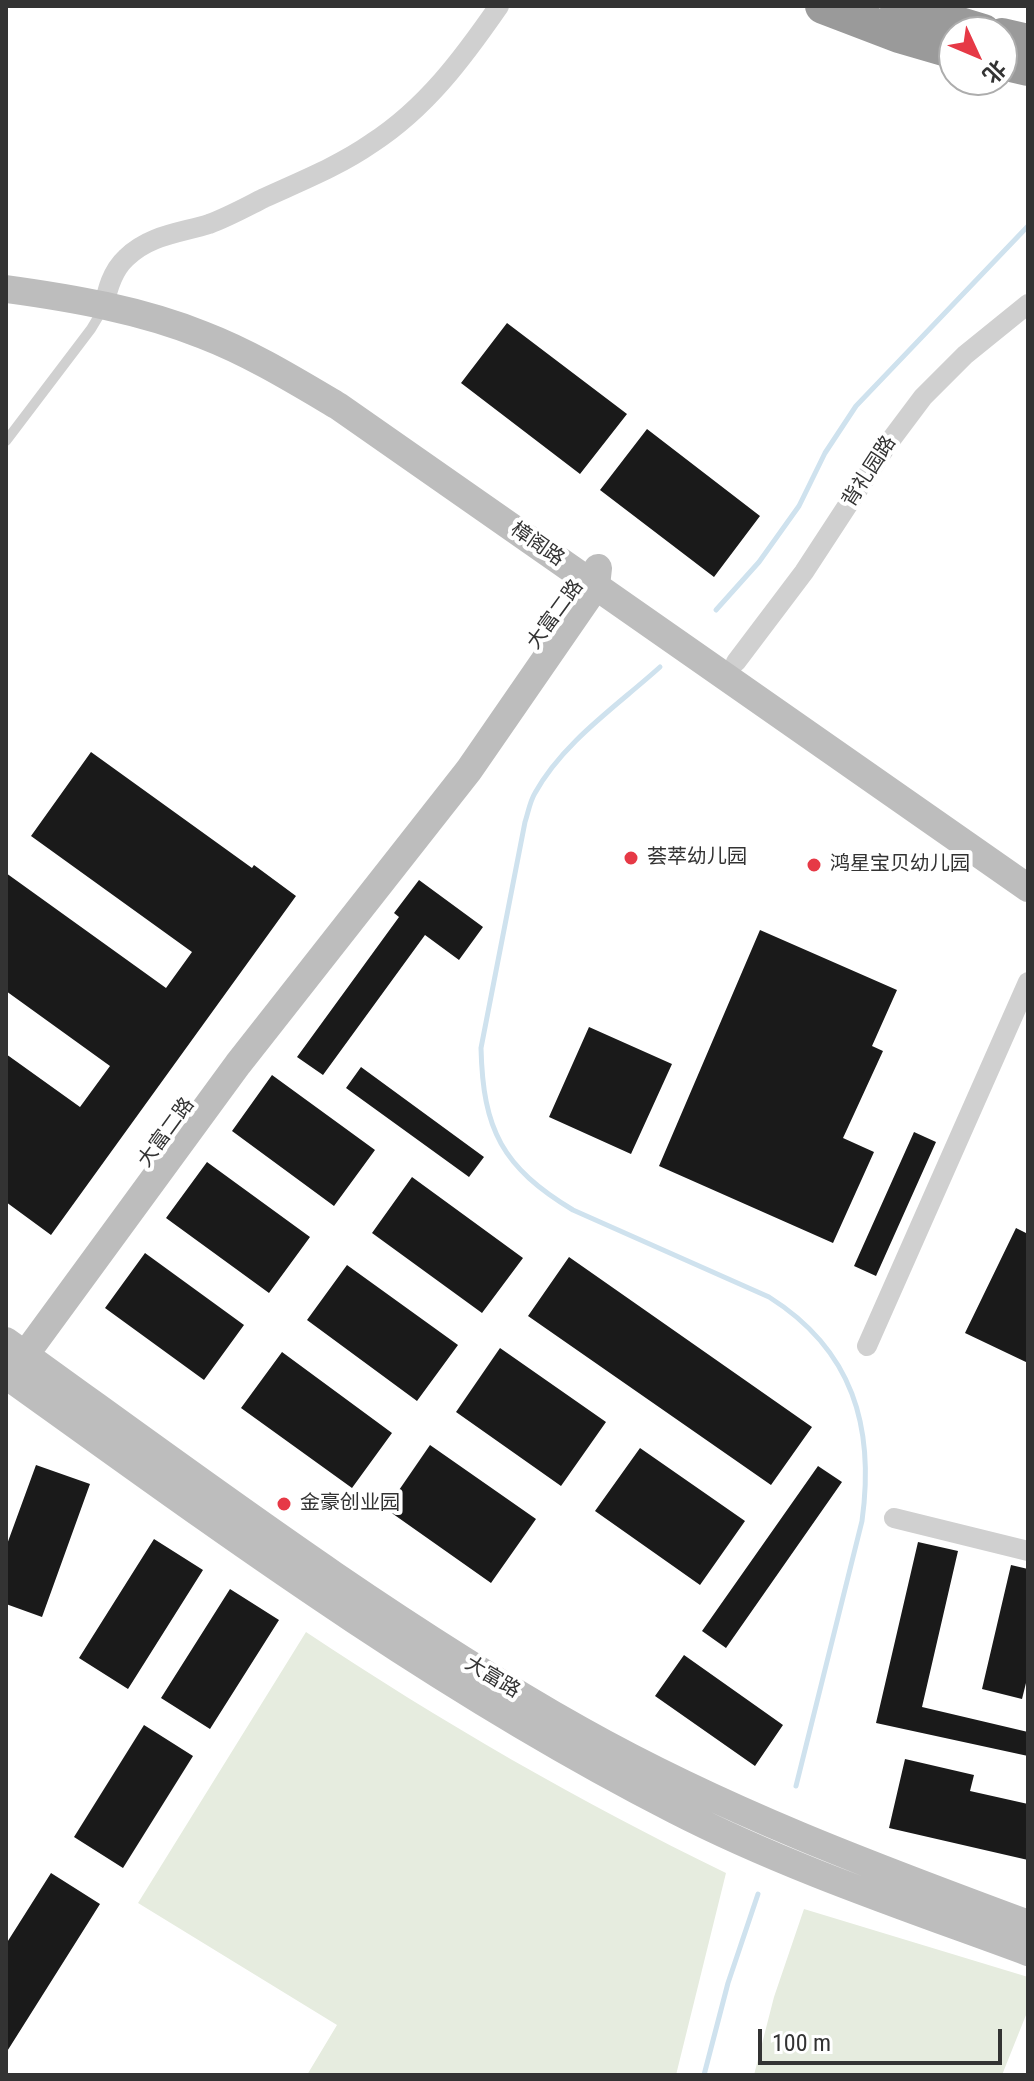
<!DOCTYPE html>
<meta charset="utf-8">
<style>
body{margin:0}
#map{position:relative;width:1034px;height:2081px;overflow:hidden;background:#fff;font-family:"Roboto Condensed","Noto Sans SC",sans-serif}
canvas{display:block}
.frame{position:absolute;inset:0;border:8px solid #333;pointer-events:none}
.north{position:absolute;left:938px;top:16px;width:80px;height:80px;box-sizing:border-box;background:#fff;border:2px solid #adadad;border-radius:50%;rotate:134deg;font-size:22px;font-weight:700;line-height:32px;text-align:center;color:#333}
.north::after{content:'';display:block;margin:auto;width:28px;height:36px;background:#e63946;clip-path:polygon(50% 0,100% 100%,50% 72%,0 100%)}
.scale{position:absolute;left:758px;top:2029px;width:244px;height:36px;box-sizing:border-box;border:4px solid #333;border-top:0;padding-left:10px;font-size:24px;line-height:28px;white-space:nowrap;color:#333;-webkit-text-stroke:6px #fff;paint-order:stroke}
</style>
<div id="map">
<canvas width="1034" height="2081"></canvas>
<div class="frame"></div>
<div class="north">北</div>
<div class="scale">100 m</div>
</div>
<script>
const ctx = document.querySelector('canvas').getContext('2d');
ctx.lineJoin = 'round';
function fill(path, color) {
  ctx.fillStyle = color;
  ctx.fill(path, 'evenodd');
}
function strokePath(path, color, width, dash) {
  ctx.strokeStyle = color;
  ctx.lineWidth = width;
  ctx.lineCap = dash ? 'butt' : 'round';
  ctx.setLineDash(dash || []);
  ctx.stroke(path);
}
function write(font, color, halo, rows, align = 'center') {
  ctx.font = font + ' "Roboto Condensed","Noto Sans SC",sans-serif';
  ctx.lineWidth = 8;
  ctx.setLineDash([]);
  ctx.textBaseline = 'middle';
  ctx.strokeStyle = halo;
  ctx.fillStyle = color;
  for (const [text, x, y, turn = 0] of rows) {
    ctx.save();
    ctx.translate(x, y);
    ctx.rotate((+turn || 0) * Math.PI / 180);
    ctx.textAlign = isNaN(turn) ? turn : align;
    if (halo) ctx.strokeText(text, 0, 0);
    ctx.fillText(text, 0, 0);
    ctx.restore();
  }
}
fill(new Path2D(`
 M306 1632C441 1722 580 1802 726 1873L676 2075H307L337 2025 138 1903Z
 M804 1909 1028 1977V2010L1002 2075H754L774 1997Z`), '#e6ecdf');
strokePath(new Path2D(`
 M716 610 759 562 799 506 825 453 856 406 1028 226
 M660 667C618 705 563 742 535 793 530 801 528 813 525 822L481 1048C483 1130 502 1167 573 1210L769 1297C853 1350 875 1427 862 1521L796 1786
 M704 2075 728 1983 758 1894`), '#cfe2ee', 5);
fill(new Path2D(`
 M507 323 627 414 580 474 461 383Z
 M647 429 760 516 714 577 600 490Z
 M91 752 252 868 254 865 296 896 51 1235 6 1202V1054L80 1107 110 1066 6 991V873L166 988 192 952 31 836Z
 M419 880 483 927 459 960 425 935 323 1075 297 1057 399 917 394 913Z
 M760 930 897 990 872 1046 883 1051 843 1138 874 1152 833 1243 659 1166Z
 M589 1027 672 1064 631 1154 549 1117Z
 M361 1067 484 1157 469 1177 346 1088Z
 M272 1075 375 1150 334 1206 232 1131Z
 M914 1132 936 1142 876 1276 854 1266Z
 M207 1162 310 1237 269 1293 166 1218Z
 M412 1177 523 1258 482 1313 372 1233Z
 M1016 1228 1028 1234V1363L965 1333Z
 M145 1253 244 1325 204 1380 105 1308Z
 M569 1257 812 1427 771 1485 528 1316Z
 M347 1265 458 1345 417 1401 307 1320Z
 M500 1348 606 1422 561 1486 456 1412Z
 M282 1352 392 1433 352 1488 241 1408Z
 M430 1445 536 1519 491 1583 386 1509Z
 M640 1448 745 1521 700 1585 595 1511Z
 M36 1465 90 1484 42 1617 6 1604V1547Z
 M818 1466 842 1482 726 1648 702 1631Z
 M154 1539 203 1570 128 1689 79 1658Z
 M918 1542 958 1551 922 1707 1028 1732V1756L876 1723Z
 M1011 1565 1028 1569V1675L1022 1699 982 1689Z
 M230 1589 279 1620 210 1729 161 1698Z
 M684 1655 783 1725 755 1766 655 1696Z
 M144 1725 193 1756 123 1868 74 1837Z
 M905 1759 974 1775 970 1791 1028 1804V1860L889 1828Z
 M51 1873 100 1904 6 2053V1944Z`), '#1a1a1a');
strokePath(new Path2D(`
 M6 441 91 329 103 309`), '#d0d0d0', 10);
strokePath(new Path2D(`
 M104 307C107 290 112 271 126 258 149 235 180 233 209 224 228 217 246 207 264 198 301 181 339 166 372 143 426 108 463 58 499 6
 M736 662 804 572 887 445 923 397 965 355 1028 304
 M867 1346 1028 982
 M894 1518 1028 1551`), '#d0d0d0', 20);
strokePath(new Path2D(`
 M6 289C72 298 141 310 203 335 250 353 294 380 338 406L1028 888
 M6 1341C194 1476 379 1616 580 1730 724 1811 874 1867 1028 1924
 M16 1371 25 1355 238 1064 469 770 596 586 598 568
 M6 1375C222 1530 438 1689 675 1810 788 1868 909 1908 1028 1952`), '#bdbdbd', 28);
strokePath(new Path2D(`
 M823 6 899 35 954 51
 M898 6 983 32
 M1002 36 1028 42
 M1002 62 1028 68`), '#9a9a9a', 36);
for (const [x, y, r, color] of [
 [631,858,8,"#e63946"],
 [814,865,8,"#e63946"],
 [284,1504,8,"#e63946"]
]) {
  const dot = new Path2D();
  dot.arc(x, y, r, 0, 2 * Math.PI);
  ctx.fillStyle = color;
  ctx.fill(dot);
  strokePath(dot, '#fff', 3);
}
write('20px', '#333', '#fff', [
 ["背礼园路",870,472,-57],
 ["樟阁路",537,545,35],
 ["大富二路",556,615,-54],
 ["大富二路",167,1133,-54],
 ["大富路",492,1678,31]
]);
write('20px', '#333', '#fff', [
 ["荟萃幼儿园",647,858],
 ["鸿星宝贝幼儿园",830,865],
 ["金豪创业园",300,1504]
], 'left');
</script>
